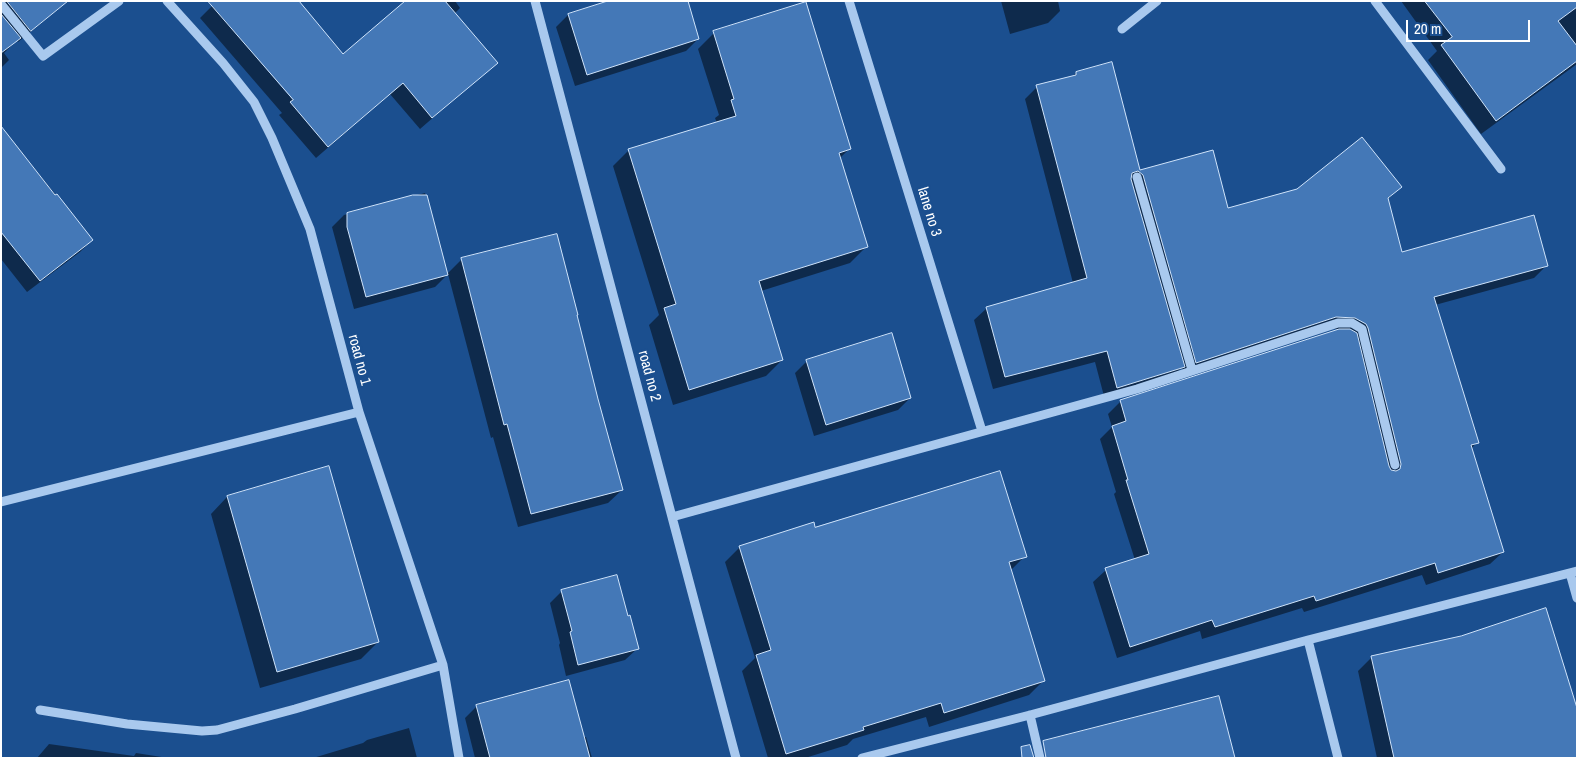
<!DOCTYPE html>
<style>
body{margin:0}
#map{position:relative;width:1578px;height:759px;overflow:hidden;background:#1b4f8f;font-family:"Archivo Narrow",sans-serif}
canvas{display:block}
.frame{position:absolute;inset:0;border:2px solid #fff;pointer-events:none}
.scale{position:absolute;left:1406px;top:20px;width:124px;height:22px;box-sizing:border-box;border:2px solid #fff;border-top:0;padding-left:6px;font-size:15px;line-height:18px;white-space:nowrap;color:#fff;-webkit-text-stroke:4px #1b4f8f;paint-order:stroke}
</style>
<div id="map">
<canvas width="1578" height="759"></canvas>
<div class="frame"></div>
<div class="scale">20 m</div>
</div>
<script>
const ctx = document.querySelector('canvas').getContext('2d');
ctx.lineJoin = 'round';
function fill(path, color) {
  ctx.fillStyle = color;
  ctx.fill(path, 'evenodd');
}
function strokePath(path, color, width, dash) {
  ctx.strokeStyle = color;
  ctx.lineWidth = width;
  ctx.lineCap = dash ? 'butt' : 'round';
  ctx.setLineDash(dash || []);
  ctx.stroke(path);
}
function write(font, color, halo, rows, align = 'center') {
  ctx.font = font + ' "Archivo Narrow",sans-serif';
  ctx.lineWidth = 4.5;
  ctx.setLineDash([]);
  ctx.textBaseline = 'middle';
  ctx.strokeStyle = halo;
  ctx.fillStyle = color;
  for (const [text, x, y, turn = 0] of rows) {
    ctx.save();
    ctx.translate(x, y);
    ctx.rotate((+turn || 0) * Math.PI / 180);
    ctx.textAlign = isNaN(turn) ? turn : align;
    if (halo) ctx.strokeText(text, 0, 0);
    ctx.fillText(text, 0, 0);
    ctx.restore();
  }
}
fill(new Path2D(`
 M1 1H68L18 42 17 40 4 53 9 60 1 68Z
 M407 1H455L460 8 454 14 496 63 420 129 390 94 316 158 279 115 282 113 200 18 212 6 343 55Z
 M1001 1H1058L1060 11 1048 23 1010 34Z
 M1401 1H1577V64L1481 134 1428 60 1437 51Z
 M568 15 698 39 686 51 575 86 556 27Z
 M714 33 849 149 839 159 866 247 850 263 761 291 782 360 766 376 673 405 649 325 659 315 613 166 629 150 717 123 715 118 719 115 698 49Z
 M1076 73 1140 171 1227 209 1400 187 1387 200 1401 253 1546 266 1534 278 1435 305 1477 442 1471 449 1503 552 1490 564 1426 585 1422 575 1304 612 1302 608 1202 639 1200 631 1117 658 1093 582 1106 570 1135 560 1114 494 1116 492 1100 439 1112 427 1108 414 1121 401 1341 329H1323L1184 374 1182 367 1171 379 1105 400 1095 362 993 389 974 320 987 308 1073 283 1025 99 1037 87 1072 77Z
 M1 132 17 147 92 240 80 252 27 292 1 259Z
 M425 193 447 274 462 259 575 316 622 490 608 503 518 527 493 437 491 438 448 274 435 287 354 309 332 227 344 215Z
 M807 361 910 398 898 410 814 436 795 373Z
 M227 497 378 642 361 659 260 688 211 514Z
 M740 547 1025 556 1010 571 1044 680 1029 695 929 727 926 717 853 739 847 745 805 758H768L742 671 755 658 725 562Z
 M562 591 638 648 625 660 566 676 559 645 560 643 550 603Z
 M1372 657 1577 758H1377L1358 671Z
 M477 706 583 738 586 737 592 758H475L465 718Z
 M409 728 417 758H313L363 743 367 740Z
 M49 744 134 756 136 753 168 758H37Z`), '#0007');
const building = new Path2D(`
 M7 1H68L31 31Z
 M208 1H299L343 54 405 1H445L498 63 432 118 403 83 328 147 290 102 293 100Z
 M608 1H688L699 39 587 75 568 14Z
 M1425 1H1577V7L1558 21 1577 46V61L1496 121 1441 45 1452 37Z
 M806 2 851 149 839 153 868 247 759 281 783 360 689 390 664 308 676 304 628 149 736 116 731 100 734 99 713 31Z
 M1 14 21 38 1 53Z
 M1112 62 1140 170 1213 150 1228 208 1297 189 1362 137 1402 187 1388 198 1402 252 1534 215 1548 266 1434 297 1479 443 1471 445 1504 552 1438 573 1435 563 1316 601 1314 596 1215 627 1212 620 1130 647 1105 568 1149 554 1126 480H1128L1112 426 1126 421 1120 400 1339 329H1350L1357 333 1389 466 1391 470 1396 471 1400 469 1401 464 1368 328 1366 324 1355 318 1336 317 1196 363 1143 175 1138 171 1132 173 1131 179 1185 367 1117 388 1107 351 1005 377 986 307 1087 278 1036 85 1076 75V72Z
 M1 126 55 195 57 194 93 240 40 281 1 232Z
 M413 195H427L448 275 366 297 347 227V213Z
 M557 234 578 315H577L598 399 623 490 531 514 507 424 504 425 461 258Z
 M892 333 911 398 826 425 806 360Z
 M329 466 379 642 277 672 227 496Z
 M1000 471 1027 557 1009 562 1045 681 944 713 941 703 863 727 864 730 786 754 756 655 771 650 739 546 814 522 815 527Z
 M617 575 628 616 630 615 639 649 578 665 570 632 572 631 561 590Z
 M1546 608 1577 708V758H1394L1371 656 1461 636Z
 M569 680 590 758H490L476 705Z
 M1219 696 1235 758H1046L1043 741Z
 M1030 745 1034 758H1022L1021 747Z`);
fill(building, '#4478b7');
strokePath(building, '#cfe3fa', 1);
strokePath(new Path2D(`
 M167 1 223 63 254 102 272 138 310 229 359 412 443 665 459 758
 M535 1 736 758
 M849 1 982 431
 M1375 1 1501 169
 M1 4 43 56 119 1
 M1122 29 1157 1
 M1137 177 1192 370
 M1 502 359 412
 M672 517 1137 389 1338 323H1352L1362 329 1395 465
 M1570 573 1577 598
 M1308 640 1338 758
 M40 710 127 724 202 731 217 730 295 709 443 665
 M1030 715 1040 758
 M862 758 1030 715 1308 640 1577 571`), '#a9c9ee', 9);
write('15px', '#fff', '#1b4f8f', [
 ["lane no 3",929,212,73],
 ["road no 1",359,360,75],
 ["road no 2",649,376,75]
]);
</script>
